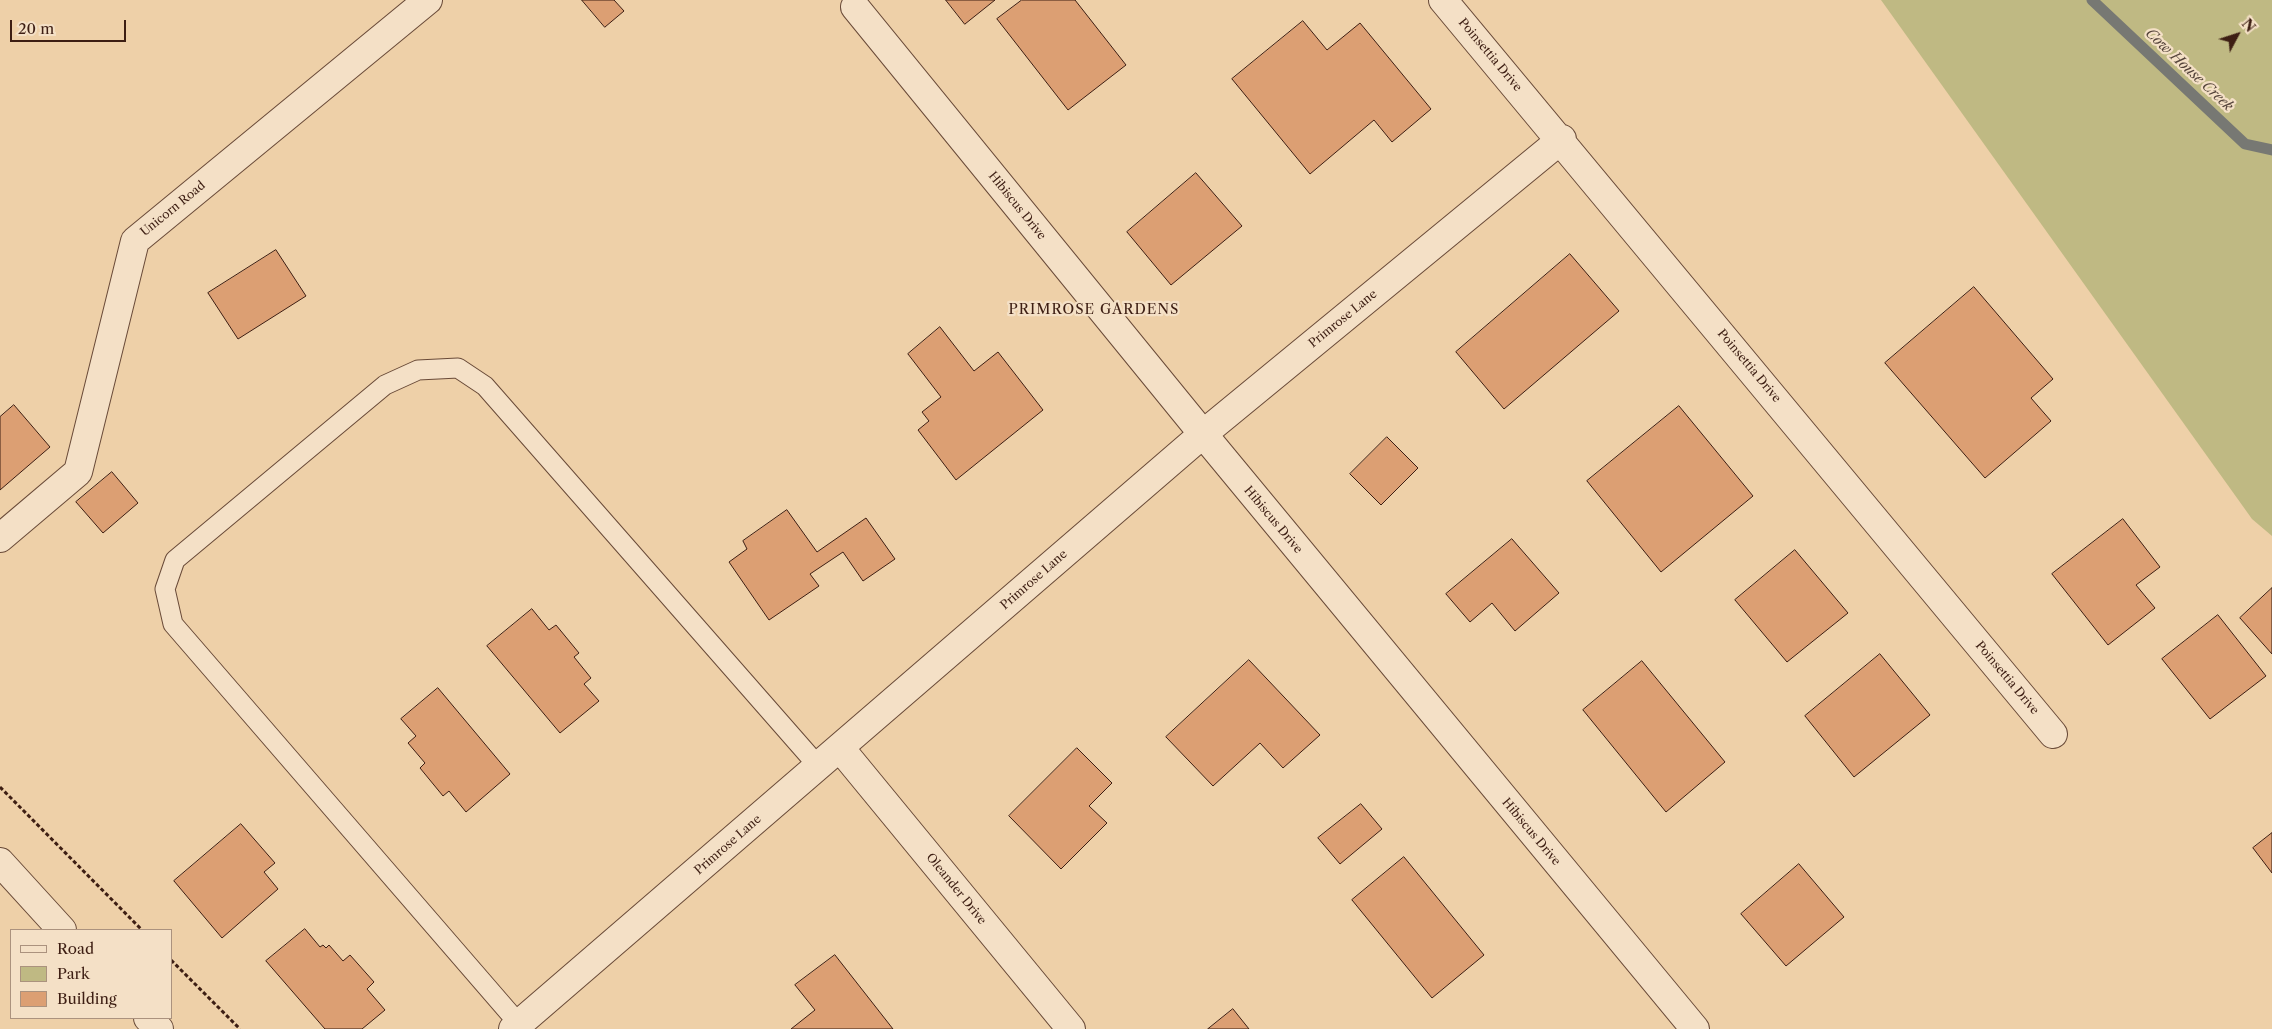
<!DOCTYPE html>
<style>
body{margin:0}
#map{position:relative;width:2272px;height:1029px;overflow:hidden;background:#eed0a8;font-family:"Libre Caslon Text",serif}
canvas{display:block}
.legend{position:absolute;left:10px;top:929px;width:162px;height:90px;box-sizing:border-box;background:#f4e0c6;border:1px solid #ab927e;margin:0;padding:6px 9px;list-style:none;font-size:15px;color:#3d1e13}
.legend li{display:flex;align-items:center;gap:10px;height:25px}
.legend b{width:25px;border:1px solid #ab927e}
.north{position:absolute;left:2212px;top:10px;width:50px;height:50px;-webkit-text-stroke:4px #f4e0c6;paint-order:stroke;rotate:50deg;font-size:14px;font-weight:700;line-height:20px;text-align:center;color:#3d1e13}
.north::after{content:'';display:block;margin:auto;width:18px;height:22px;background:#3d1e13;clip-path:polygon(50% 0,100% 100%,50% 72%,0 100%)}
.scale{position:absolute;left:10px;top:20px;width:116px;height:22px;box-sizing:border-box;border:2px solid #3d1e13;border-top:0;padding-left:6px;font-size:15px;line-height:18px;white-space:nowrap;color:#3d1e13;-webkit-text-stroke:4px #f4e0c6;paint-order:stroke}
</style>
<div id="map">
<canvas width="2272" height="1029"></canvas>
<ul class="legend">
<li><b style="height:6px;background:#f4e0c6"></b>Road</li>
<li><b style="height:14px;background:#bfb983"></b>Park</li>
<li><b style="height:14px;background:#dc9f73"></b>Building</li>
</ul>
<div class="north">N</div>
<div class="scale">20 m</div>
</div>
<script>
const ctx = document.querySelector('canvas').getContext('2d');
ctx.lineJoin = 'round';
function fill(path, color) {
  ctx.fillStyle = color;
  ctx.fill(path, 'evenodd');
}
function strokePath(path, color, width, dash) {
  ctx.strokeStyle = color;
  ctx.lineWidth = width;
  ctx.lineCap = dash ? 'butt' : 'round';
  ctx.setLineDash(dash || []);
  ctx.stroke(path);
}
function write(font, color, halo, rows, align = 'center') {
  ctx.font = font + ' "Libre Caslon Text",serif';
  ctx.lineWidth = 4.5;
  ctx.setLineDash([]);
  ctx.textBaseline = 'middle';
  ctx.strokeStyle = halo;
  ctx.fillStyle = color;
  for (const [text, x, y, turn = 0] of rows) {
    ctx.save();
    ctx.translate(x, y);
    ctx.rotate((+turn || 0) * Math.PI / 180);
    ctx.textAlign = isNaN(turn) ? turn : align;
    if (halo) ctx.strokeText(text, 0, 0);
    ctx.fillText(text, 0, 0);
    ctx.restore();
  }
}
fill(new Path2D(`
 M1881 0H2272V536L2252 519Z`), '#bfb983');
strokePath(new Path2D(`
 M2092 0 2245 144 2272 150`), '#777873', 11);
const building = new Path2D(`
 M582 0H614L624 11 605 27Z
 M946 0H995L965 24Z
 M1022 0H1075L1126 65 1068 110 997 19Z
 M1303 21 1327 50 1360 23 1431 109 1392 142 1374 120 1310 174 1232 79Z
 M1196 173 1242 226 1171 285 1127 232Z
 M276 250 306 296 238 339 208 293Z
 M1570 254 1619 311 1504 409 1456 352Z
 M1974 287 2053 379 2031 398 2051 421 1985 478 1885 363Z
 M940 327 974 371 998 352 1043 410 956 480 918 430 929 421 922 412 941 397 908 354Z
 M14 405 50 447 0 490V417Z
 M1679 406 1753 496 1661 572 1587 481Z
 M1387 437 1418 468 1381 505 1350 474Z
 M112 472 138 503 103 533 76 502Z
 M787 510 817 552 866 518 895 559 863 581 843 552 810 574 819 586 769 620 729 562 747 549 743 541Z
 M2123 519 2160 567 2136 585 2155 608 2108 645 2052 574Z
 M1512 539 1559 593 1515 631 1492 603 1470 622 1446 594Z
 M1795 550 1848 613 1787 662 1735 600Z
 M2272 588V654L2240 618Z
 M532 609 549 630 556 625 579 653 574 657 591 678 584 684 599 701 560 733 487 646Z
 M2218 615 2266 676 2210 719 2162 659Z
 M1880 654 1930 715 1854 777 1805 716Z
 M1249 660 1320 735 1283 768 1260 743 1213 786 1166 737Z
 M1642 661 1725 762 1666 812 1583 710Z
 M438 688 510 774 466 812 449 791 443 796 420 768 425 763 408 743 416 736 401 719Z
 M1077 748 1112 783 1089 806 1107 823 1061 869 1009 816Z
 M1361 804 1382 829 1340 864 1318 838Z
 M241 824 275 863 264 872 278 889 222 938 174 881Z
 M2272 833V873L2253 848Z
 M1404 857 1484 955 1432 998 1352 900Z
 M1799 864 1844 917 1786 966 1741 914Z
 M305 929 320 947 323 945 326 948 329 945 343 961 350 955 374 982 367 989 385 1010 362 1029H325L266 961Z
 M835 955 893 1029H791L815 1010 795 985Z
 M1233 1009 1249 1029H1208Z`);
fill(building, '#dc9f73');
strokePath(building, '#3d1e13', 1);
const service = new Path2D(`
 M519 1024 173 624 165 589 175 560 385 385 418 370 458 368 485 386 819 767`);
const minor = new Path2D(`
 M1443 0 2053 734
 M855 7 1203 434 1695 1029
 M0 538 78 472 135 241 428 0
 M840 748 1071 1029
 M513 1029 1203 434 1562 139`);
const tertiary = new Path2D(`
 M0 862 62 930
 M148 1018 159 1029`);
strokePath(service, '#694a38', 21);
strokePath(minor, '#694a38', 30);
strokePath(tertiary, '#694a38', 30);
strokePath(new Path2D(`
 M0 787 142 930
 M171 960 240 1029`), '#3d1e13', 3, [4, 2.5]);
strokePath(service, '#f4e0c6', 19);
strokePath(minor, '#f4e0c6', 28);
strokePath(tertiary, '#f4e0c6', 28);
write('12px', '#3d1e13', '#f4e0c6', [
 ["Poinsettia Drive",1490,55,50],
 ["Hibiscus Drive",1017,206,51],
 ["Unicorn Road",173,209,-39],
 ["Primrose Lane",1343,319,-39],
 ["Poinsettia Drive",1749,366,50],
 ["Hibiscus Drive",1273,520,50],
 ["Primrose Lane",1034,580,-41],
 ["Poinsettia Drive",2007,678,50],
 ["Hibiscus Drive",1531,832,50],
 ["Primrose Lane",728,845,-41],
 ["Oleander Drive",956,889,51]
]);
write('italic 14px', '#55443b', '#f4e0c6', [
 ["Cow House Creek",2189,70,43]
]);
ctx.letterSpacing = '1px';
write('14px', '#3d1e13', '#f4e0c6', [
 ["PRIMROSE GARDENS",1094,310]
]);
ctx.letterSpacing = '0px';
</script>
